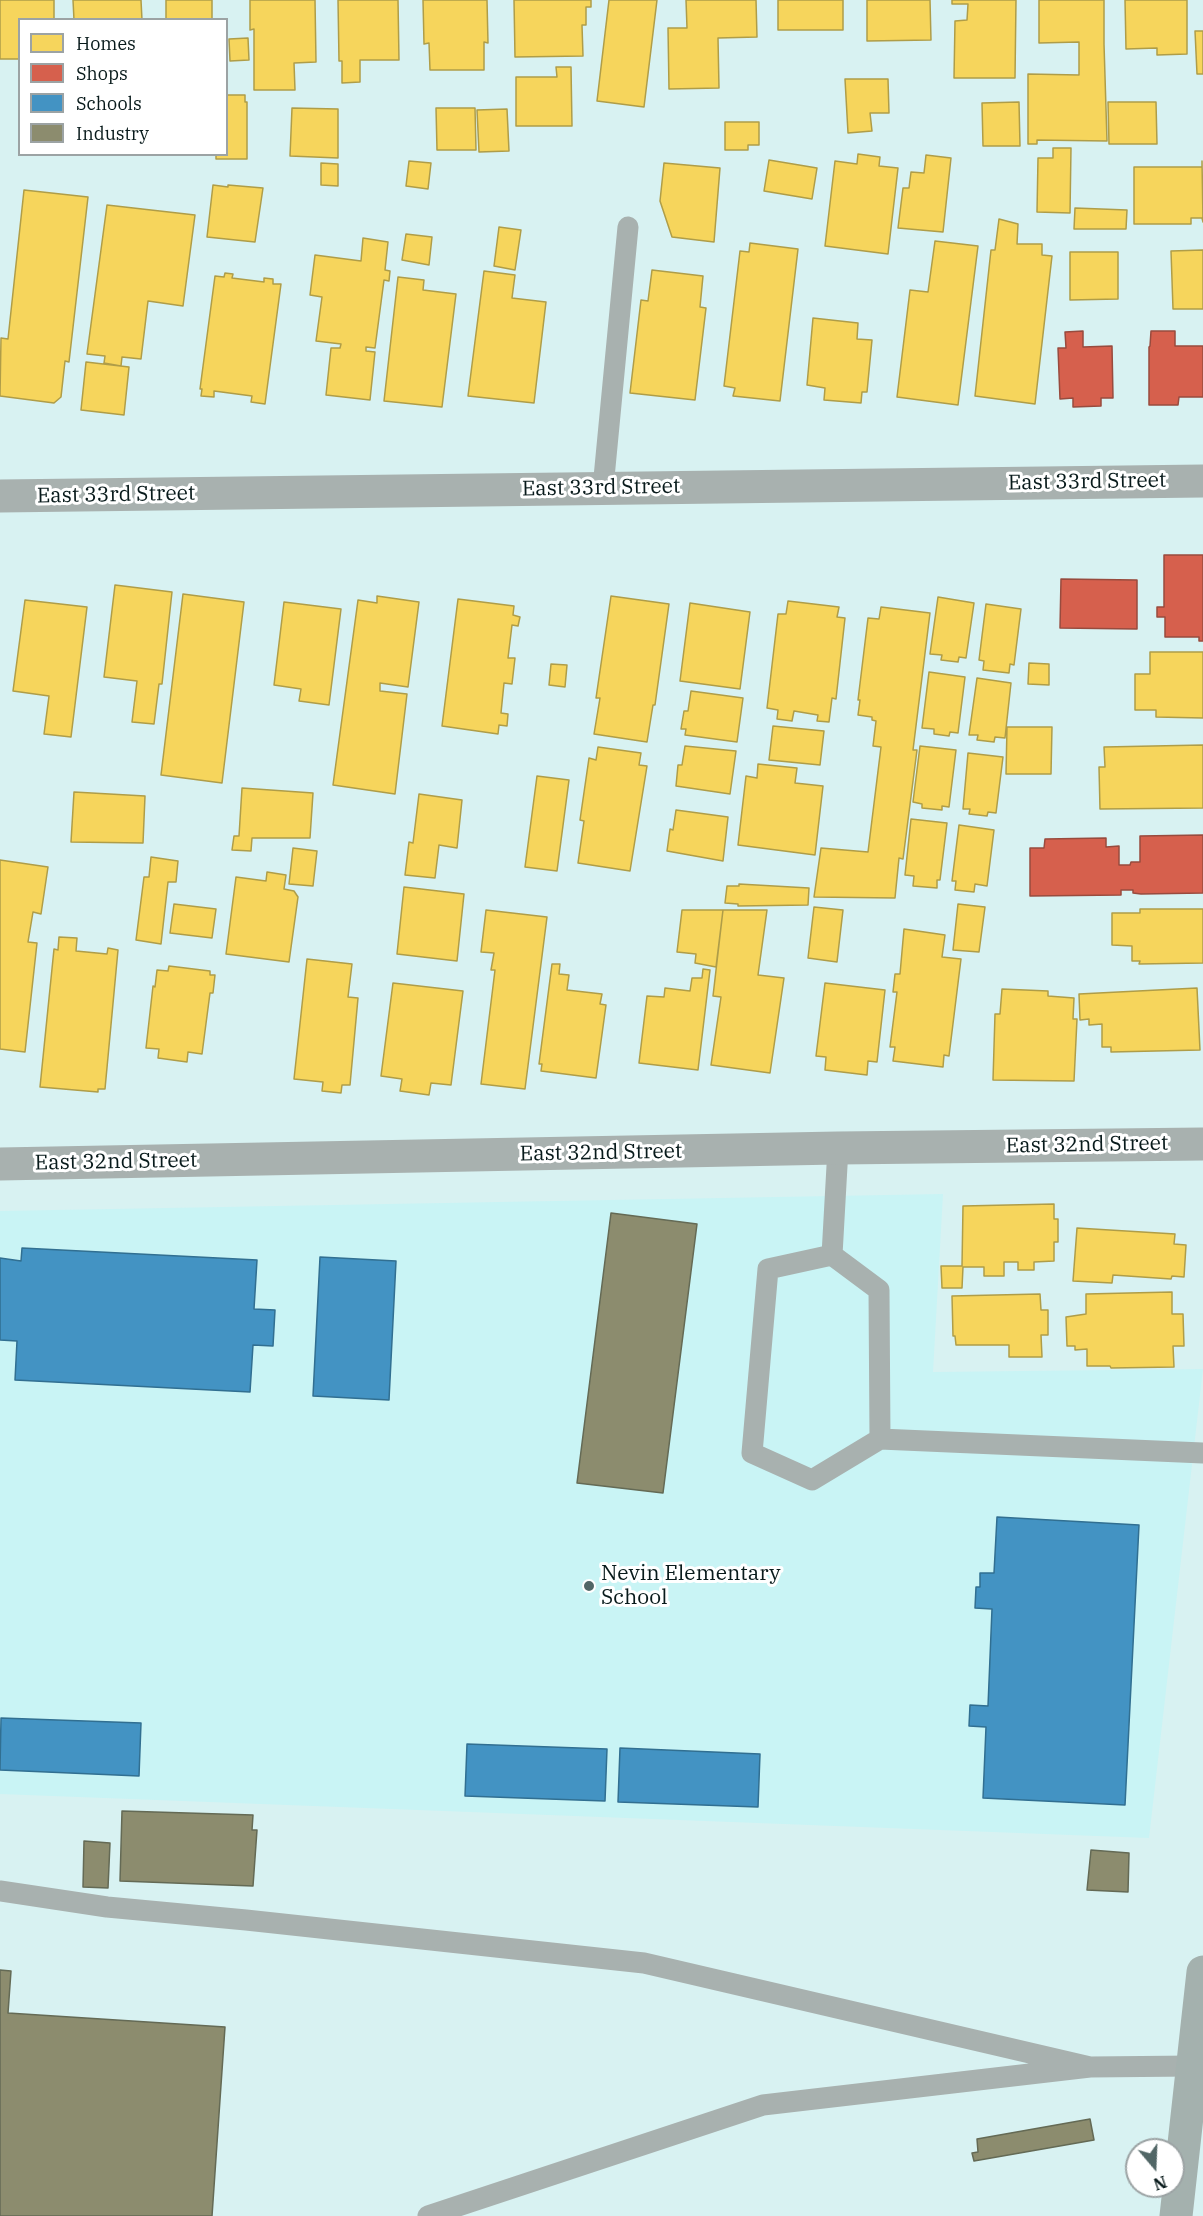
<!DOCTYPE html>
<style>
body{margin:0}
#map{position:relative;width:1203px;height:2216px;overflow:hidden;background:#d8f2f2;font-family:"IBM Plex Serif",serif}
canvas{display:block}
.legend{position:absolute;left:18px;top:18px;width:210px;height:138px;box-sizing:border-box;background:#fff;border:2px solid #9ca3a4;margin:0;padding:8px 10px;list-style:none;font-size:18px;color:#081a1b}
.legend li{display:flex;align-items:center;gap:12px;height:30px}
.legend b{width:30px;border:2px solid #9ca3a4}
.north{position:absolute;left:1125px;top:2138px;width:60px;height:60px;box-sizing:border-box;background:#fff;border:2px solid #9ca3a4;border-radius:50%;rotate:161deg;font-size:16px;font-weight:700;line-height:24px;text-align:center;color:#081a1b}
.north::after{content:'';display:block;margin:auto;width:21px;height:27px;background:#516666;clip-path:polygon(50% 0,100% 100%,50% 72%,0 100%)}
</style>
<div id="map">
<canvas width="1203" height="2216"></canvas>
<ul class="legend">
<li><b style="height:16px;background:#f6d55c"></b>Homes</li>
<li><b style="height:16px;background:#d6604d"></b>Shops</li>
<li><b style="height:16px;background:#4393c3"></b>Schools</li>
<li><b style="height:16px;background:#8c8c6e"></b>Industry</li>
</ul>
<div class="north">N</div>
</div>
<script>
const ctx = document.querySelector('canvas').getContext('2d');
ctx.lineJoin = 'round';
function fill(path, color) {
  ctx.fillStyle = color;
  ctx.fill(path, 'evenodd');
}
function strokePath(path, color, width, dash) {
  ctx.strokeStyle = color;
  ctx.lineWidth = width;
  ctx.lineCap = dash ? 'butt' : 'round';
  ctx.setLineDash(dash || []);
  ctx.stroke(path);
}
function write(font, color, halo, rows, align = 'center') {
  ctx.font = font + ' "IBM Plex Serif",serif';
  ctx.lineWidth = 6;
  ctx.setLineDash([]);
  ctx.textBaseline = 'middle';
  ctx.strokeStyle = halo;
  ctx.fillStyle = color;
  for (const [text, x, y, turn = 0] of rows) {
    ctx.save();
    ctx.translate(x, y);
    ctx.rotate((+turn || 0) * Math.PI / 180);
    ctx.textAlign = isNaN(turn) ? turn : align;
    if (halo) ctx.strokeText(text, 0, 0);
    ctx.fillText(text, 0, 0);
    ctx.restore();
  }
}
fill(new Path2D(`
 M943 1194 933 1372 1203 1369 1149 1838 0 1794V1211Z`), '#c9f4f5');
const homes = new Path2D(`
 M0 0H54V20H20V59H0Z
 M73 0H141L142 20H74Z
 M166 0H212V20H166Z
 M250 0H315L316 62 294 63 295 90H254V29L250 30Z
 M338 0H398L399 60H360V82L342 83V61H339Z
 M423 0H487L488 43 484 42V70H430L429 43 424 44Z
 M514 0H591V7H586V25H582L583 56 515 57Z
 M609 0H657L644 107 597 101Z
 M686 0H756L757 37 718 38 719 88 669 89 668 28H687Z
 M778 0H843V30H778Z
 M867 0H930L931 40 867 41Z
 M952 0H1016L1015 78H954L955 21 967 20 968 4H952Z
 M1039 0H1104V44L1107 141 1037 140V144H1028V74L1079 75V42L1039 43Z
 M1125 0H1187V54L1157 55V48L1126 49Z
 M1195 31H1203V74H1197Z
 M248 38 249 60 230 61 229 39Z
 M556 67H571L572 126H516V77H557Z
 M845 79H888L889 113H870L872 131 848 133Z
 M226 95H245V102H247V159H216V154H226Z
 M1019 102 1020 146H983L982 103Z
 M1108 102H1156L1157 144H1109Z
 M292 108 338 109V158L290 156Z
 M436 108H475L476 150H437Z
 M507 109 509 151 479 152 477 110Z
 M725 122H759V145H748V150H725Z
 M1053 148H1071L1070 213 1037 212 1038 158H1053Z
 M858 154 880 157 879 166 898 168 888 254 825 246 835 161 857 164Z
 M926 155 951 158 943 232 898 228 903 188H909L911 172 924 173Z
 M769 160 817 168 812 199 764 191Z
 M409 161 431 163 428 189 406 186Z
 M1202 161 1203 222 1202 218H1191V224H1134V167H1202Z
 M321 163 338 164V186L321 185Z
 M664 163 720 168 714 242 672 237 660 201Z
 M213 185 228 187V185L263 188 255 242 207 237Z
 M24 190 88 197 69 362 65 361 61 397 54 403 0 396 1 338 8 339Z
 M107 205 195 215 183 306 148 301 141 359 122 357 121 366 104 363 105 356 87 354Z
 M1075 208 1127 210 1126 229H1074Z
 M999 219 1018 224 1017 244H1042V255L1052 256 1035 404 975 396 991 250H995Z
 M499 227 521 230 515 270 494 266Z
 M406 234 432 237 429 265 402 260Z
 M363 238 388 242 385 270 390 271 389 281 384 280 375 348 366 347V351L375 352 370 400 326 395 331 348H340L341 344 316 341 322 297 310 295 315 255 361 261Z
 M935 241 978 246 958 405 897 397 910 290 928 292Z
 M750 243 798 249 780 401 733 396 735 388 724 386 740 251 749 252Z
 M1203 250V309H1173L1171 251Z
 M1070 252H1118V299L1070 300Z
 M652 270 703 276 700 307 706 308 695 400 630 393 641 300 648 301Z
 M484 271 515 275 512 298 546 302 534 403 468 396Z
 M225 273 233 274 232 278 264 282V278L273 279V284H281L265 404 251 402 252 396 214 391V397L201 396 202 389H200L215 276 224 277Z
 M398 277 424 280 423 290 456 294 442 407 384 401Z
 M813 318 858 323 857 339 872 340 867 392H862L861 403 824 400 825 388 807 385Z
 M86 362 129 367 124 415 81 410Z
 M115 585 172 592 162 684H159L154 724 132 722 137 681 104 677Z
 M183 594 244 602 222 783 161 775Z
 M377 596 419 602 408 687 380 683V691L407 694 395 794 333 785 358 600 377 603Z
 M611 596 669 604 655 705H653L647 742 594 734 600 698H596Z
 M938 597 974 603 966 658 959 657 958 662 941 660 942 655 930 654Z
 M458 599 514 606 513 615 520 617 518 626 512 625 508 658H515L512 684 504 683 501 713 508 714 507 726 499 725 498 734 442 726Z
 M25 600 87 607 71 737 44 734 49 696 13 691Z
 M788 601 839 607 837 617 845 618 836 699 832 698 829 722 817 721 818 715 794 711 792 721 777 719 778 710 767 708 778 614H786Z
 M284 602 341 609 329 705 299 701 301 689 274 685Z
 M690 603 750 612 740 689 680 681Z
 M986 604 1021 609 1014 665 1010 664 1009 673 983 670 984 661 979 660Z
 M881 607 930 613 913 750H917L903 859 899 858 895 898 814 897 821 848 868 852 881 747 873 746 876 721 872 720V717L858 715 860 700H858L868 618 879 619Z
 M1150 652H1203V718L1156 717V710H1135V674H1150Z
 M1029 663 1049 664V685L1028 684Z
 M551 664 567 665 565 687 549 685Z
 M929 672 965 677 958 733 950 732 949 736 934 734V729L922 728Z
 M977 678 1011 683 1005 738 995 737 994 742 977 740 978 735H969Z
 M691 691 743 698 737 742 685 735 686 729H681L684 711H688Z
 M773 726 824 731 820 765 769 760Z
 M1007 727H1052L1051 774H1006Z
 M1203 745V808L1100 809 1099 767H1105L1104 747Z
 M685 746 736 751 730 794 676 786 678 765H682Z
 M920 746 956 750 949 807 942 806V810L922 808V804L913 802Z
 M598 747 641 753 639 765 647 766 630 871 578 863 584 821 580 820 589 758 596 760Z
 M968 753 1003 757 996 813 988 812 987 816 969 814 970 809H963Z
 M758 764 797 768 795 783 823 786 815 855 738 845 746 776 757 778Z
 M537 776 569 780 557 871 525 867Z
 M242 788 313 793 310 838H252L251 851 232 850 234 836H239Z
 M74 792 145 796 143 843 71 842Z
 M419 794 462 800 457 848 439 845 435 878 405 875 409 842 413 843Z
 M676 810 728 817 723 861 667 851 670 829 673 830Z
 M911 819 947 823 940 880H937V888L913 886 914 876 905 875Z
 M959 825 994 830 987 886 975 884 974 892 955 890 956 881H952Z
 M293 848 317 851 313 886 289 884Z
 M151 857 178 861 176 882H168L161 944 136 940 144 877H149Z
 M0 860 48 867 41 914 33 912 28 942 37 943 25 1052 0 1049Z
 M267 872 286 875 284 889 294 891 298 897 289 962 226 954 236 877 266 881Z
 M739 884 809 888 808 905 738 906V904L725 903 727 886H739Z
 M404 887 464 894 457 961 397 954Z
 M174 904 216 909 212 938 170 933Z
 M958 904 985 907 979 952 953 950Z
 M814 907 843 910 837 962 808 958Z
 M1140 909H1203V963L1139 964 1140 961H1132V946L1112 945V913H1140Z
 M486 910 547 917 525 1089 481 1084 495 970H491L494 953 481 952Z
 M682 910H723L716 967 695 963 696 954 677 952Z
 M723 910H767L758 975 784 978 770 1073 711 1065 721 997 713 996Z
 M904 929 945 935 942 957 961 959 949 1056 944 1055 943 1067 893 1061 895 1047H890L897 992H893L895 974H900Z
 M59 937 77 938 76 951 107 954 108 948 118 950 105 1089H98V1092L40 1087 54 949 58 950Z
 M307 959 352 964 348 997 358 998 350 1085H342L341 1093 322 1091 323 1082 294 1079Z
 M552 964H560L559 974 569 975 567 990 602 994 600 1004 606 1005 596 1078 541 1071 542 1064H539Z
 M169 966 210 971V975H215L213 993H210L202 1054 188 1052 187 1062 158 1058 159 1049 146 1048 153 986 155 987 157 970 168 971Z
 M703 969 710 970 698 1070 639 1063 647 996 664 997 665 988 690 991 692 978H702Z
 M393 983 463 991 451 1085 431 1083 429 1095 400 1091 402 1079 381 1076Z
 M825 983 885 990 877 1062 868 1061 867 1075 825 1070 826 1057 816 1056Z
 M1197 988 1200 1050 1111 1052V1047H1102V1024L1089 1025V1019L1080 1020 1079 994Z
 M1002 989 1048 991V996L1074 998 1073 1019H1077L1074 1081 993 1080 995 1014H1000Z
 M1054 1204V1219H1058V1242H1054V1261L1034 1262V1270H1018V1262H1004V1276H984V1267H963L962 1288H942L941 1266H962L963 1206Z
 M1077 1228 1175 1234 1174 1244 1186 1245 1184 1277 1172 1276 1171 1279 1113 1275 1112 1283 1073 1281Z
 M1172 1292V1314H1183L1184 1346H1173L1174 1367 1111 1368 1110 1366H1087V1349L1075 1350V1346H1067L1066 1317 1086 1314V1294Z
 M1040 1294 1041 1310H1048V1335H1041L1042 1357H1009V1345H956L955 1336H953L952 1296Z`);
fill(homes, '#f6d55c');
strokePath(homes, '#af9d48', 1.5);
const shops = new Path2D(`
 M1083 331V347L1112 346 1113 398H1101V406L1073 407V398L1060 399 1058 348H1066L1065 332Z
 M1151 331H1175V346H1203V397H1179L1178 405H1149V347L1150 346Z
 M1164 555H1203V641H1199V637H1165V617H1157V607H1164Z
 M1061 579 1137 580V629L1060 628Z
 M1203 835V893L1141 894 1133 893V890H1121V895L1030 896V848H1044L1045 839 1106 838V847L1119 846V865H1130L1131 862H1140V836Z`);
fill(shops, '#d6604d');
strokePath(shops, '#984b3e', 1.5);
const schools = new Path2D(`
 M22 1248 257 1260 254 1309 275 1310 273 1346 253 1345 250 1392 15 1380 17 1341 0 1340V1258L21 1261Z
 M320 1257 396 1261 389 1400 313 1396Z
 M997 1517 1139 1525 1125 1805 983 1798 986 1727 969 1726 970 1705 988 1706 992 1609 975 1608 976 1587H980V1573H994Z
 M1 1718 141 1723 139 1776 0 1770Z
 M467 1744 607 1749 605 1801 465 1796Z
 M620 1748 760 1754 758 1807 618 1802Z`);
fill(schools, '#4393c3');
strokePath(schools, '#316f91', 1.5);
const industry = new Path2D(`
 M611 1213 697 1224 663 1493 577 1483Z
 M122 1811 253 1815 252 1830H257L253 1886 120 1881Z
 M84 1841 110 1843 108 1888 83 1887Z
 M1091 1850 1129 1853 1128 1892 1087 1890Z
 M0 1970 11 1971 8 2013 225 2027 212 2216H0Z
 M1090 2119 1094 2140 974 2161 972 2153 978 2152 977 2139Z`);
fill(industry, '#8c8c6e');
strokePath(industry, '#646a55', 1.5);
strokePath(new Path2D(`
 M603 488 628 227
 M832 1255 838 1148
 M880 1439 879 1290 832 1255 768 1269 752 1453 812 1480 880 1439 1203 1453
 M0 1891 107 1907 246 1920 644 1963 1090 2067
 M428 2216 763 2105 1090 2067 1193 2066`), '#a8b1af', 21);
strokePath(new Path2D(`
 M0 496 1203 481
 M0 1164 838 1148 1203 1144`), '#a8b1af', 33);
strokePath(new Path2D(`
 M1176 2216 1203 1972`), '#a4b1ae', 33);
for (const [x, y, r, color] of [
 [589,1586,6,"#516666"]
]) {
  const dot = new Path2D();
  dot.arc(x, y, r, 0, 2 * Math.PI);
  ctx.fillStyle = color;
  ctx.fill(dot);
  strokePath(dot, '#fff', 2);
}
write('21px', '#081a1b', '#fff', [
 ["East 33rd Street",1087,482,-1],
 ["East 33rd Street",601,488,-1],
 ["East 33rd Street",116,495,-1],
 ["East 32nd Street",1087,1145,-1],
 ["East 32nd Street",601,1153,-1],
 ["East 32nd Street",116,1162,-1]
]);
write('21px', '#081a1b', '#fff', [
 ["Nevin Elementary",601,1574],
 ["School",601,1598]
], 'left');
</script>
